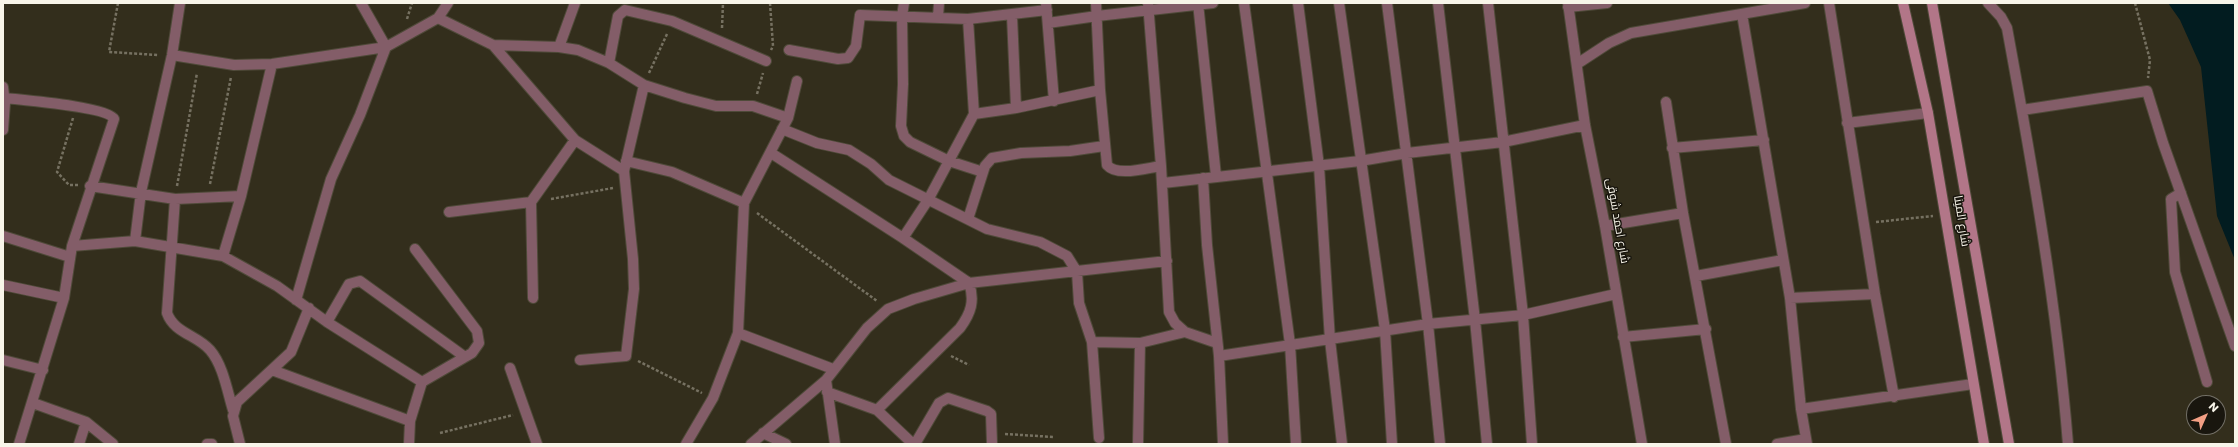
<!DOCTYPE html>
<meta charset="utf-8">
<style>
body{margin:0}
#map{position:relative;width:2238px;height:447px;overflow:hidden;background:#332e1c;font-family:Poppins,sans-serif}
canvas{display:block}
.frame{position:absolute;inset:0;border:4px solid #f8f5e9;pointer-events:none}
.north{position:absolute;left:2186px;top:395px;width:40px;height:40px;box-sizing:border-box;background:#19160e;border:1px solid #726f66;border-radius:50%;rotate:45deg;font-size:11px;font-weight:700;line-height:16px;text-align:center;color:#f8f5e9}
.north::after{content:'';display:block;margin:auto;width:14px;height:18px;background:#f39f84;clip-path:polygon(50% 0,100% 100%,50% 72%,0 100%)}
</style>
<div id="map">
<canvas width="2238" height="447"></canvas>
<div class="frame"></div>
<div class="north">N</div>
</div>
<script>
const ctx = document.querySelector('canvas').getContext('2d');
ctx.lineJoin = 'round';
function fill(path, color) {
  ctx.fillStyle = color;
  ctx.fill(path, 'evenodd');
}
function strokePath(path, color, width, dash) {
  ctx.strokeStyle = color;
  ctx.lineWidth = width;
  ctx.lineCap = dash ? 'butt' : 'round';
  ctx.setLineDash(dash || []);
  ctx.stroke(path);
}
function write(font, color, halo, rows, align = 'center') {
  ctx.font = font + ' Poppins,Cairo,sans-serif';
  ctx.lineWidth = 3;
  ctx.setLineDash([]);
  ctx.textBaseline = 'middle';
  ctx.strokeStyle = halo;
  ctx.fillStyle = color;
  for (const [text, x, y, turn = 0] of rows) {
    ctx.save();
    ctx.translate(x, y);
    ctx.rotate((+turn || 0) * Math.PI / 180);
    ctx.textAlign = isNaN(turn) ? turn : align;
    if (halo) ctx.strokeText(text, 0, 0);
    ctx.fillText(text, 0, 0);
    ctx.restore();
  }
}
fill(new Path2D(`
 M2168 3H2235V260L2217 216 2201 67 2180 20Z`), '#021c20');
const street = new Path2D(`
 M904 3 902 16 903 84 901 126 904 136 910 142 949 161 983 172
 M1046 3 1054 101
 M1148 3 1161 166
 M1198 3 1216 176
 M1244 3 1290 344 1296 444
 M1298 3 1319 166 1330 340 1342 444
 M1339 3 1385 330 1392 444
 M1387 3 1428 324 1440 444
 M1438 3 1475 320 1487 444
 M1488 3 1523 315 1532 444
 M1568 3 1585 125 1605 226 1642 444
 M1829 3 1875 294 1894 397
 M1988 3 2001 17 2007 28C2032 164 2057 306 2068 444
 M1568 7 1607 3
 M1742 14 1790 298 1801 409 1807 444
 M1012 16 1016 108
 M938 17 939 3
 M438 18 493 45 575 140 624 171
 M1048 23 1097 16 1213 3
 M493 45 559 47 578 50 609 63 644 85 685 98 716 106H753L788 118
 M559 47 575 3
 M789 50 838 59 848 58 856 46 860 15 968 19 1047 10
 M172 55 234 65 272 64 386 47 438 18 448 3
 M609 63 618 16 625 10 672 21 766 61
 M1577 64 1609 43 1631 33 1805 3
 M3 87 5 103 3 130
 M1100 90 1107 165C1117 177 1146 168 1161 166L1169 312 1175 323 1185 332 1217 343
 M5 98C22 100 108 107 114 119L72 246 64 298 19 444
 M1666 102 1683 213 1726 444
 M2022 110 2147 91 2163 143 2235 346
 M974 114 1016 108 1100 90 1096 3
 M1847 123 1928 113
 M782 129 817 143 849 150 871 164 889 180 987 229 1040 242 1067 256 1077 272 1079 303 1092 342 1099 438
 M1672 148 1764 140
 M771 153 903 238 969 283C975 301 971 313 960 328L877 410
 M626 161 672 172 744 203
 M1203 178 1207 245 1219 356 1223 444
 M1163 183 1360 161 1407 153 1503 142 1585 125
 M90 186 175 199 241 196
 M2181 193 2171 199 2175 272 2207 382
 M175 199 167 313C174 333 197 335 210 350 223 365 227 390 233 410
 M449 212 531 202
 M968 219 985 166 992 158 1021 153 1070 151 1104 146
 M1605 226 1683 213
 M3 236 70 257
 M903 238 928 200 974 114 968 19
 M135 241 141 192 172 55 180 3
 M72 246 135 241 223 256 277 286 327 322 422 382
 M223 256 241 196 272 64
 M1696 276 1783 260
 M3 285 64 298
 M533 298 531 202 575 140
 M1790 298 1875 294
 M296 300 331 179 360 115 386 47 361 3
 M327 322 349 284 360 281 465 357
 M738 333 833 369
 M1623 337 1706 329
 M1092 342 1140 343 1138 444
 M1140 343 1185 332
 M1219 356 1428 324 1523 315 1616 294
 M3 360 43 370
 M580 360 626 356 634 289 633 259 624 171 644 85
 M510 368 537 444
 M272 370 410 421
 M827 392 877 410 913 444
 M33 403 86 422
 M1801 409 1973 384
 M763 433 786 444
 M79 444 86 422 113 444
 M207 444H212
 M240 444 233 416 237 402 291 352 309 308
 M409 444 410 421 422 382 472 353 479 343 477 331 415 249
 M686 444 713 398 738 333 744 203 788 118 797 81
 M751 444 826 380
 M835 444 826 380 867 328 888 309 914 299 969 283 1167 261
 M915 444 939 403 948 398 987 411 991 414 992 444
 M1777 444 1806 439`);
const secondary = new Path2D(`
 M1903 3 1928 113 1984 444
 M1932 3 2009 444`);
strokePath(street, '#4f4a39', 12);
strokePath(secondary, '#4f4a39', 12);
strokePath(new Path2D(`
 M118 3 109 52 158 55
 M770 3 773 46 771 50
 M2135 3 2150 60 2148 78
 M407 19 412 3
 M722 28 723 3
 M649 73 667 34
 M757 94 763 73
 M73 118 57 172 69 185H78
 M210 184 231 77
 M177 186 197 73
 M551 199 613 188
 M757 213 877 301
 M1876 222 1933 216
 M951 356 969 365
 M638 361 702 393
 M440 433 513 415
 M1005 434 1054 437`), '#767161', 2.5, [3, 2]);
strokePath(street, '#835d68', 10);
strokePath(secondary, '#b27688', 10);
write('12px', '#f8f5e9', '#19160e', [
 ["شارع احمد شوقى",1617,221,80],
 ["شارع المينا",1961,221,81]
]);
</script>
